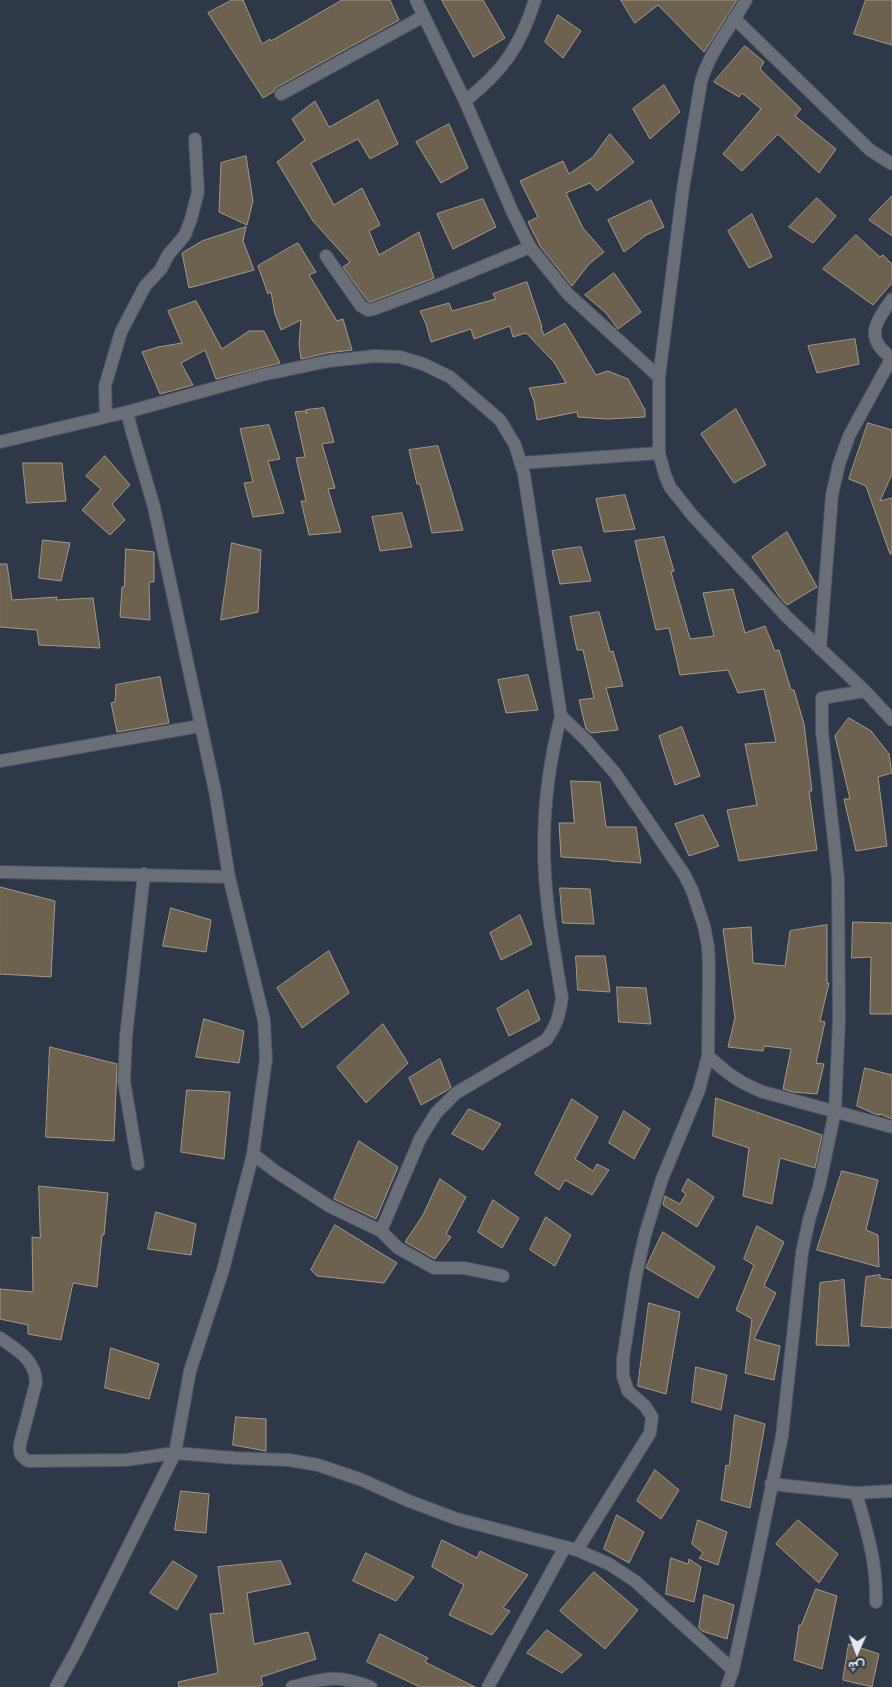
<!DOCTYPE html>
<meta charset="utf-8">
<style>
body{margin:0}
#map{position:relative;width:892px;height:1687px;overflow:hidden;background:#2e3848;font-family:"Archivo Narrow",Vazirmatn,sans-serif}
canvas{display:block}
.north{position:absolute;left:832px;top:1627px;width:50px;height:50px;-webkit-text-stroke:4px #2e3848;paint-order:stroke;rotate:182deg;font-size:14px;font-weight:700;line-height:20px;text-align:center;color:#e2e9f3}
.north::after{content:'';display:block;margin:auto;width:18px;height:22px;background:#e2e9f3;clip-path:polygon(50% 0,100% 100%,50% 72%,0 100%)}
</style>
<div id="map">
<canvas width="892" height="1687"></canvas>
<div class="north">ش</div>
</div>
<script>
const ctx = document.querySelector('canvas').getContext('2d');
ctx.lineJoin = 'round';
function fill(path, color) {
  ctx.fillStyle = color;
  ctx.fill(path, 'evenodd');
}
function strokePath(path, color, width, dash) {
  ctx.strokeStyle = color;
  ctx.lineWidth = width;
  ctx.lineCap = dash ? 'butt' : 'round';
  ctx.setLineDash(dash || []);
  ctx.stroke(path);
}
const building = new Path2D(`
 M232 0H243L262 44 270 39 271 41 342 0H390L399 20 277 87 273 92 263 98 208 13Z
 M442 0H483L505 38 474 57Z
 M621 0H737L704 52 658 5 635 23Z
 M866 0H892V45L854 34Z
 M558 15 581 31 563 58 545 42Z
 M745 46 764 62 760 69 801 109 795 116 836 149 819 173 778 134 742 171 723 154 761 109 742 93 739 97 714 82Z
 M664 85 680 112 650 139 633 109Z
 M378 100 398 144 370 159 358 139 311 163 334 205 362 188 380 225 369 231 379 255 419 232 434 278 370 302 367 300 343 267 350 262 313 221 277 162 305 140 292 119 315 101 329 127Z
 M449 124 468 168 441 183 416 142Z
 M610 134 634 162 597 191 590 183 566 193 583 228 604 252 589 264 572 286 540 246 528 222 538 217 520 181 563 161 569 174 593 157Z
 M246 156 253 201 247 225 219 212 221 163Z
 M892 196V236L869 220Z
 M817 198 836 216 813 243 789 227Z
 M483 199 496 227 453 249 437 214Z
 M651 200 664 227 646 235 624 252 608 220Z
 M752 214 772 257 749 268 728 231Z
 M246 227 243 241 254 270 189 288 182 253 202 241Z
 M856 235 880 257 883 255 892 264V283L873 305 823 269Z
 M298 243 316 272 309 275 337 321 343 319 352 350 327 353 301 359 299 344 301 320 281 330 275 314 271 292 268 294 258 266Z
 M614 273 641 312 618 329 606 313 585 295Z
 M527 282 542 327 541 328 544 335 565 323 596 375 608 371 628 379 645 410V417L607 419 578 417 577 412 537 420 534 401 529 388 566 383 554 362 526 333 513 337 510 326 474 339 471 329 431 342 426 324 420 311 449 303 452 311 496 299 493 294Z
 M196 301 222 349 249 331H264L280 363 216 379 205 350 181 363 193 385 160 394 142 352 158 347 182 343 168 311Z
 M855 339 859 364 817 373 808 346Z
 M324 408 334 442 322 444 335 488 328 489 341 532 309 535 301 501H306L296 458 305 457 295 412 305 411 307 414 306 410Z
 M736 409 766 465 734 483 701 434Z
 M868 423 892 430V474L880 501 892 498V554H890L866 486 849 479Z
 M269 425 280 459 268 461 284 513 253 517 244 483 253 482 240 429Z
 M438 446 453 496 463 530 432 533 420 484H417L409 450Z
 M105 456 130 485 112 504 125 520 110 535 82 510 101 489 86 476Z
 M23 463H62L66 501 27 503Z
 M625 495 635 529 604 532 596 499Z
 M402 513 412 547 380 551 372 517Z
 M787 532 817 587 787 605 779 596 752 557Z
 M664 537 674 571 671 572 690 639 714 636 703 593 733 589 745 633 765 626 775 651 779 650 791 690H794L804 724 812 791H809L817 850 739 861 727 810 757 805 745 744 776 742 764 689 738 693 728 670 680 675 669 628 656 630 635 541Z
 M43 540 70 543 61 581 39 578Z
 M232 543 261 550 258 612 221 620Z
 M581 547 591 581 560 584 552 551Z
 M126 549 154 552V582H149L150 620 120 617 122 587H124Z
 M0 564H7L12 600 57 597 56 600 93 598 100 648 39 645 37 630 0 627Z
 M599 612 610 652 613 651 623 686 606 688 618 730 591 733 586 729 579 700 594 698 583 650H577L570 617Z
 M528 675 538 710 506 713 498 680Z
 M160 677 169 723 117 732 111 703 115 702 116 685Z
 M849 718 871 731 889 754 892 773 878 777 887 846 856 851 844 799H850L835 736Z
 M682 727 700 776 675 785 659 736Z
 M571 781 600 782 606 827H636L641 863 610 861 609 860 561 857 559 823H574Z
 M703 815 719 846 689 856 675 824Z
 M0 887 55 901 51 977 0 974Z
 M560 888 590 889 594 924 563 923Z
 M171 908 211 920 206 952 163 946Z
 M520 915 532 944 501 960 490 933Z
 M853 922 892 923V1014H870L871 957 852 958Z
 M827 925V983H829L820 1021 825 1022 816 1063 824 1064 817 1094 793 1092 783 1089 791 1049 764 1046 763 1051 728 1047 735 1018 723 929 751 927 753 963 785 966 790 931Z
 M329 951 349 993 302 1028 277 988Z
 M576 956H605L610 992 578 990Z
 M617 987 646 988 651 1024 619 1022Z
 M528 990 540 1020 509 1036 497 1009Z
 M204 1019 244 1031 239 1063 196 1057Z
 M383 1024 408 1063 366 1103 337 1067Z
 M50 1047 117 1064 114 1141 46 1137Z
 M440 1059 451 1087 446 1091 421 1105 409 1078Z
 M865 1068 892 1075V1119L880 1114V1115L875 1114 857 1106Z
 M187 1090 230 1092 224 1159 181 1152Z
 M716 1098 822 1135 815 1168 780 1158 772 1204 743 1196 749 1148 713 1136Z
 M572 1099 598 1117 575 1159 593 1171 597 1164 609 1170 592 1195 565 1180 559 1190 535 1174Z
 M469 1109 501 1124 483 1150 452 1134Z
 M624 1111 650 1129 634 1159 609 1143Z
 M359 1141 398 1167 376 1219 334 1199Z
 M842 1171 878 1180 866 1230 878 1235 879 1267 817 1250Z
 M440 1179 466 1197 446 1234 451 1237 435 1259 405 1242 423 1215Z
 M688 1179 714 1197 697 1227 663 1205 665 1196 680 1204 686 1194 682 1191Z
 M39 1186 108 1193 104 1235H102L97 1287 73 1283 61 1340 28 1334V1325L0 1319V1289L33 1292 32 1237 40 1238Z
 M493 1200 519 1218 502 1248 478 1232Z
 M156 1212 196 1224 191 1255 148 1249Z
 M546 1217 571 1235 555 1266 530 1250Z
 M335 1225 397 1263 384 1283 317 1276 311 1270Z
 M757 1226 784 1242 764 1286 776 1293 754 1339 780 1346 774 1380 745 1373 752 1319 736 1310 754 1265 744 1259Z
 M663 1232 715 1267 698 1298 646 1268Z
 M880 1275V1278L892 1280V1328L861 1326 866 1277Z
 M844 1280 849 1346 816 1345 820 1283Z
 M649 1303 680 1312 666 1394 638 1386Z
 M111 1348 159 1364 149 1399 105 1388Z
 M696 1367 727 1375 721 1410 692 1402Z
 M735 1415 765 1424 750 1508 721 1500 726 1465 729 1466Z
 M236 1417 266 1419V1451L233 1445Z
 M655 1470 679 1490 661 1519 637 1501Z
 M181 1491 209 1494 206 1533 175 1530Z
 M617 1515 644 1532 629 1563 604 1549Z
 M698 1520 727 1532 718 1565 699 1558 703 1553 692 1544Z
 M798 1520 838 1554 819 1583 776 1544Z
 M442 1540 477 1558 480 1551 528 1575 503 1608 510 1611 492 1635 449 1615 464 1585 432 1567Z
 M366 1553 414 1577 396 1601 353 1581Z
 M671 1558 688 1564 689 1559 701 1567 694 1602 666 1594Z
 M173 1561 197 1576 177 1610 150 1593Z
 M281 1561 291 1584 247 1593 254 1644 308 1632 316 1659 261 1677 263 1685 256 1687H179L178 1682 218 1673 210 1614 224 1613 218 1567Z
 M594 1572 638 1610 605 1649 560 1611Z
 M816 1589 837 1596 822 1669 794 1660 799 1625H801Z
 M704 1595 734 1605 727 1639 702 1631 699 1628Z
 M547 1630 582 1655 562 1673 527 1653Z
 M380 1634 428 1658 425 1662 475 1687H420L367 1662Z
 M849 1644 879 1654 872 1687 843 1680Z`);
fill(building, '#6c624f');
strokePath(building, '#a49985', 1);
const street = new Path2D(`
 M416 0 465 101 512 211 530 247 568 294 659 377
 M746 0C730 28 710 51 701 82L683 189 659 377V453L665 475 670 487 693 516 786 616 865 691 892 720
 M734 18 870 150 892 164
 M281 94 424 16
 M465 101C503 71 520 47 535 0
 M326 256 361 306 368 310 374 309 443 283 530 247
 M892 299C884 311 868 329 878 344 881 350 888 355 892 359
 M106 417 105 386 121 332 145 286 161 269 168 255 185 235 191 219 198 192 195 139
 M0 442 127 412
 M521 463 659 453
 M820 649 832 495 839 464 849 436 891 359
 M0 761 200 726
 M0 872 229 877
 M253 1154 275 1171 329 1206 381 1231 398 1248 434 1268H464L503 1276
 M138 1164 124 1081 126 1036 144 874
 M381 1231 420 1139 436 1113 456 1093 546 1040C557 1025 559 1016 562 998 554 949 544 898 544 847 544 803 550 758 561 716
 M0 1338C17 1350 36 1360 36 1383L20 1444C19 1453 20 1456 28 1461L126 1460 175 1453 235 1458 289 1460 318 1465 362 1480 409 1501 457 1519 577 1550 609 1564 635 1581 733 1670
 M771 1484 856 1493 892 1491
 M856 1493C867 1531 877 1563 876 1602
 M577 1550 650 1433 652 1417 645 1406 628 1391 623 1376V1359L636 1275 645 1235 662 1179 699 1090 708 1056
 M56 1687 76 1651 175 1453 190 1371 223 1270 253 1154 266 1059 264 1020 229 877 215 791 154 507 132 432 127 412 262 375 329 361 375 356 400 357 423 364 450 377 500 420 515 445 524 474 561 716 587 741 615 773 684 874 692 890 704 926 708 946 709 965 708 1056C728 1074 738 1082 763 1092L892 1127
 M292 1687C325 1678 337 1674 371 1687
 M488 1687 565 1547
 M727 1687 733 1670 751 1587 782 1436 802 1253 809 1220 819 1187 835 1111 839 1020 838 878 822 731V698L865 691`);
strokePath(street, '#4b5463', 14);
strokePath(street, '#6a6f77', 12);
</script>
